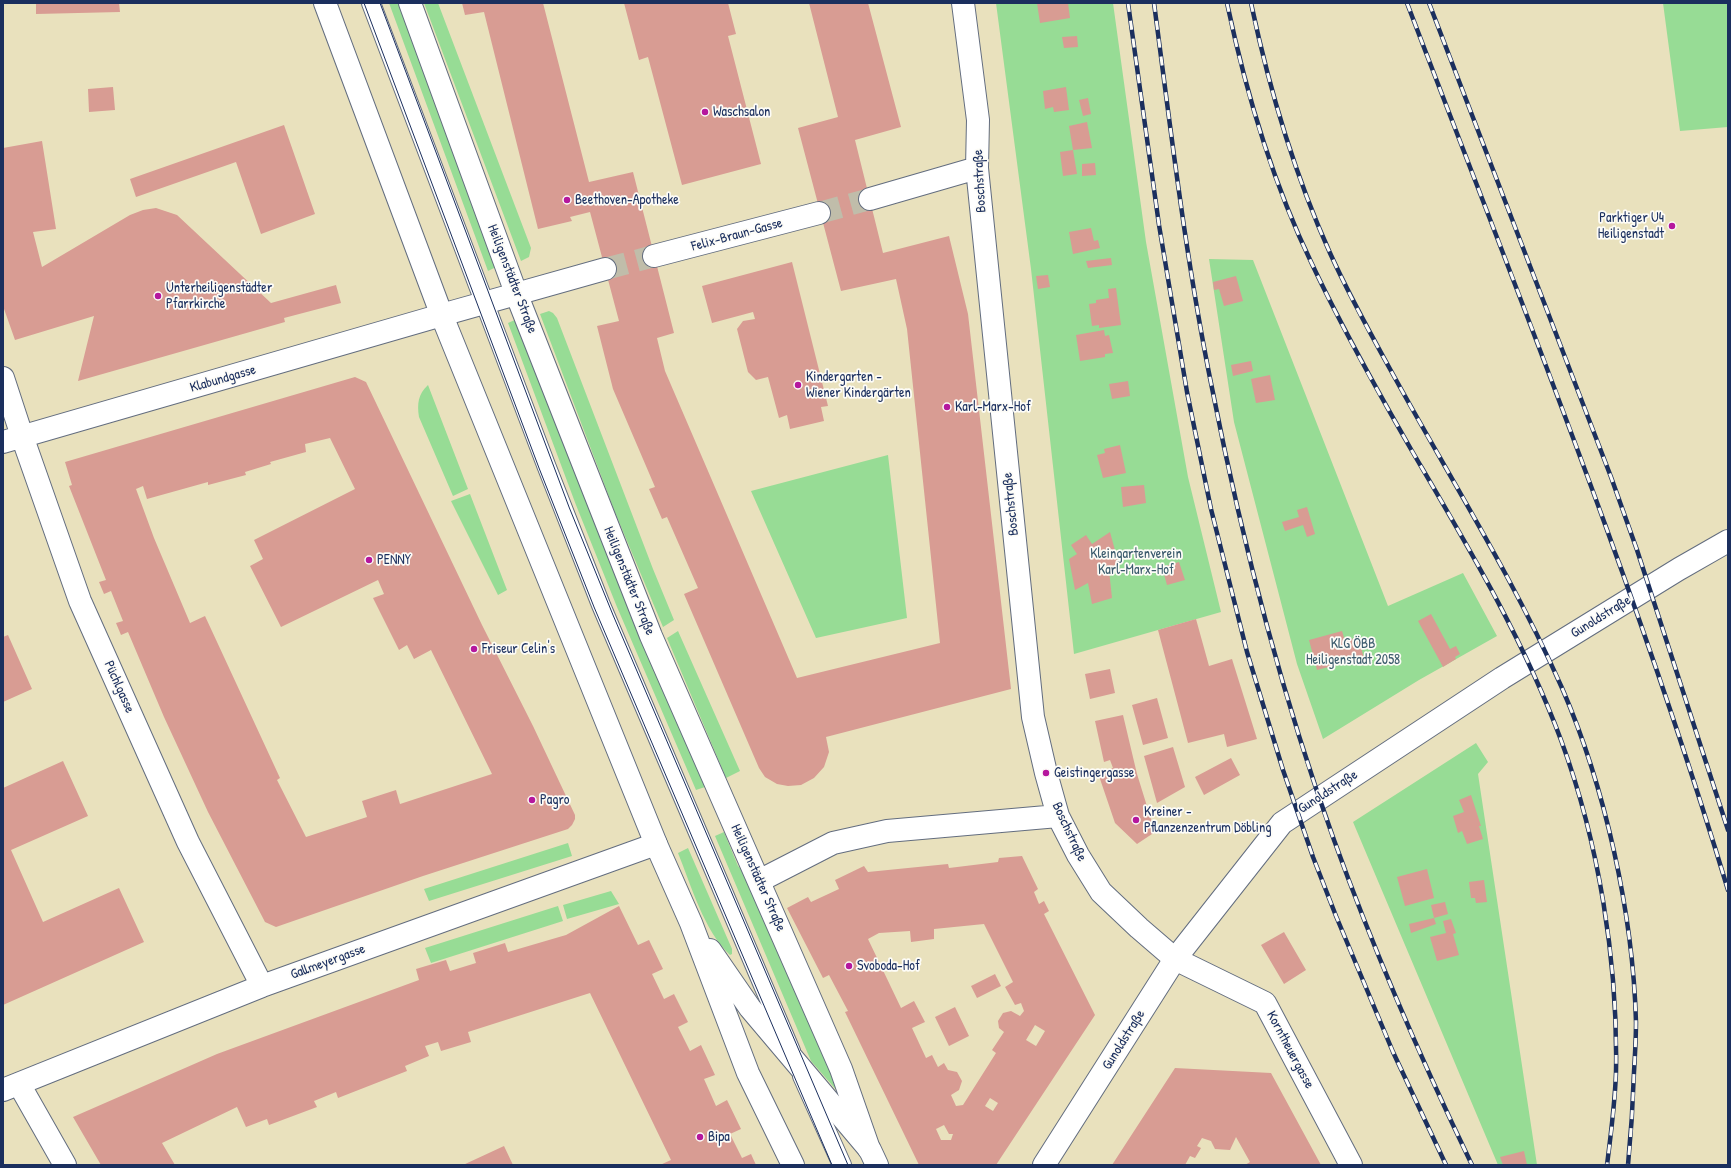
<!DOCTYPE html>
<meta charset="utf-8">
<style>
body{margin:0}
#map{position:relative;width:1731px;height:1168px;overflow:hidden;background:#e9e1bd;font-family:"Patrick Hand",sans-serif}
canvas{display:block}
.frame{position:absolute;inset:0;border:4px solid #1b2f5e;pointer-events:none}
</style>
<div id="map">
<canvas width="1731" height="1168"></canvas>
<div class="frame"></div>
</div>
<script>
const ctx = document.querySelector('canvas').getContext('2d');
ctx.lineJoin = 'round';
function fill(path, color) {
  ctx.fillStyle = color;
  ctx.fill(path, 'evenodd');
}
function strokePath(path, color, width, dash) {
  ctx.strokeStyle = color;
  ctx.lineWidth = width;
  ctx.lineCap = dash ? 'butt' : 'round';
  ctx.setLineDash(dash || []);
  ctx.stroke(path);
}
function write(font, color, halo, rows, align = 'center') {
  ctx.font = font + ' "Patrick Hand",sans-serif';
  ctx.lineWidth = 3.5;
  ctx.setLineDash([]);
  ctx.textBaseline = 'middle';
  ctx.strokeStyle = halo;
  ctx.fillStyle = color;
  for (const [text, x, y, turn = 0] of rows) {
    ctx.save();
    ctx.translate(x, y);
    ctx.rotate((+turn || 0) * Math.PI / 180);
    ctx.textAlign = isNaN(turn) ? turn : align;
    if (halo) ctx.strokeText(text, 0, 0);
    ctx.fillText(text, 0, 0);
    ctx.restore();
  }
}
fill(new Path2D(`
 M389 3H399L498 266 488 271Z
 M424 3H438L531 248 529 257 521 261Z
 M996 3H1113L1146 242 1188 477 1221 612 1074 654 1031 269Z
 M1663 3H1728V127L1680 131Z
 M1209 259 1253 260 1388 606 1463 573 1497 636 1419 680 1323 739 1297 664 1234 422Z
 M549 311 553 313 557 318 653 569 674 620 663 627 614 510 540 314Z
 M517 319 705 787 696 790 617 607 576 505 508 323Z
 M428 385 468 489 453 496 419 417C417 404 418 394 428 385Z
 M888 455 907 618 816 638 751 491Z
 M470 494 507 590 498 595 451 501Z
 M678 631 740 771 726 778 667 638Z
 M1476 743 1488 762 1478 774 1537 1165H1498L1353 822Z
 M724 832 738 866 746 874 801 999 838 1092 811 1061 715 836Z
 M568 843 572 856 429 901 424 889Z
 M688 848 732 949V954L730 955C704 931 691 885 678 853Z
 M611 891 619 904 567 919 563 905Z
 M558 906 563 921 431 963 425 948Z`), '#97dc95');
fill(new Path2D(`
 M36 3H119L120 12 36 14Z
 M462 3H543L589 182 633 172 674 333 657 338 665 371 797 678 940 643 907 329 896 279 841 291 798 128 838 117 809 3H868L901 127 855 140 883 253 949 236 968 314 1011 689 826 737 829 752 824 767 814 778 801 785 788 786 777 784 765 777 759 768 684 594 698 588 667 517 662 519 649 489 655 487 613 389 597 326 619 321 590 212 570 217 572 221 538 229 484 12 465 15Z
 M624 3H728L736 34 728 36 761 164 682 185 648 57 639 60Z
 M1037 3H1068L1070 18 1040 23Z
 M1077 36 1078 47 1064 48 1062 37Z
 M113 87 115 110 89 112 88 89Z
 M1066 87 1069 110 1054 112 1053 107 1045 109 1043 91Z
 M1088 98 1091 114 1083 116 1079 100Z
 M1087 122 1092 148 1073 150 1069 126Z
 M284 125 315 214 261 234 236 162 136 197 130 179Z
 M42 141 56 229 33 232 42 267 130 215 143 210 156 208 177 215 271 303 336 285 341 303 284 318 285 322 78 381 94 316 15 340 3 306V148Z
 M1073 150 1077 174 1063 176 1060 152Z
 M1095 163 1096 175 1082 176V164Z
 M1091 228 1094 241 1098 240 1100 248 1073 254 1069 232Z
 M1111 258 1112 265 1088 268 1086 261Z
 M792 262 828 406 821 407 824 421 790 429 787 415 779 418 768 377 756 380 748 372 737 329 743 321 755 319 753 312 712 323 702 286Z
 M1048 275 1050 287 1038 289 1036 276Z
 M1236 276 1243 301 1224 306 1219 289 1214 290 1213 282Z
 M1116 288 1121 325 1099 328V325L1092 326 1089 304 1096 303V300L1109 298 1108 289Z
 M1104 330 1105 336 1109 335 1113 353 1105 354V357L1080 361 1076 335Z
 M1251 361 1253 371 1233 376 1231 365Z
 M1270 375 1275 400 1256 403 1251 379Z
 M355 377 366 382 482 625 533 726 575 815V819L572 825 568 829 423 876 276 927 265 922 208 812 164 717 128 632 121 635 116 623 123 621 111 591 104 594 99 582 106 580 69 486 72 485 65 462ZM330 438 355 489 254 540 263 559 250 566 281 627 378 580 384 594 373 598 399 650 407 645 414 659 431 650 492 774 400 804 396 790 362 801 367 817 306 837 277 780 280 778 205 616 190 623 154 538 136 489 143 486 147 499 208 482V485L246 475 245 472 271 464 270 462 306 452 305 444Z
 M1128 381 1130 396 1112 399 1109 384Z
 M1120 445 1126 473 1103 478 1097 455 1105 453 1104 449Z
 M1144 485 1146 503 1123 507 1121 487Z
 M1307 507 1315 534 1307 537 1303 525 1285 531 1282 522 1299 517 1297 510Z
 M1110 532 1119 565 1109 570 1112 598 1092 604 1088 583 1075 590 1069 559 1077 554 1071 545 1086 535 1092 544Z
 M1179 562 1185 580 1167 585 1162 567Z
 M1431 614 1450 649 1456 646 1460 654 1455 657 1456 659 1443 667 1418 621Z
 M1196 619 1209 666 1232 659 1257 739 1227 747 1224 734 1188 743 1158 630Z
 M1342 631 1345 641 1358 637 1364 658 1317 670 1309 640Z
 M8 635 32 689 3 702V637Z
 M1110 669 1115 693 1090 699 1085 674Z
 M1157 698 1168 738 1143 745 1132 705Z
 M1123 715 1137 774 1155 832 1137 844 1115 823 1098 773 1113 768 1110 760 1104 762 1095 721Z
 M1173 747 1185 787 1157 803 1144 756Z
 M1231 758 1240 775 1204 795 1195 777Z
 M63 761 88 816 11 850 43 922 119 888 144 942 3 1005V788Z
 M1471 795 1481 826H1479L1483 839 1467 844 1462 831 1458 833 1453 816 1464 812 1459 800Z
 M1022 856 1038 889 1034 892 1039 904 1044 901 1049 911 1044 914 1095 1015 996 1165H919L845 1012 848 1011 829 975 823 978 787 908 808 897 811 902 839 889 835 880 864 866 868 872 948 864 949 868 998 862 999 858ZM984 924 1013 982 1005 987 1015 1005 1021 1003 1024 1011 1020 1016 1011 1011 1003 1013 998 1021 999 1028 1004 1032 992 1050 996 1053 963 1105 956 1106 951 1095 959 1090 962 1081 957 1072 948 1070 944 1063 938 1067 932 1055 926 1058 912 1028 925 1022 914 1001 901 1008 868 939 879 933 910 931 911 942 934 939V929ZM1035 1025 1045 1031 1036 1046 1026 1040ZM990 1098 998 1103 993 1111 985 1106ZM944 1125 949 1134H953L951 1140H941L936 1129Z
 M1427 869 1434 898 1405 906 1397 877Z
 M1484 880 1487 902 1476 903 1475 898H1471L1469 882Z
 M1445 902 1448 914 1434 918 1436 924 1411 933 1409 924 1434 918 1431 905Z
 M619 906 638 945 649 940 663 969 652 974 664 999 674 994 688 1022 678 1027 690 1051 701 1045 715 1075 704 1079 716 1106 727 1100 741 1129 730 1134 742 1158 751 1154 756 1165H660L671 1160 590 993 468 1032 471 1042 441 1051 438 1042 425 1046 429 1056 405 1066 407 1071 338 1098 336 1092 314 1101 317 1107 269 1125 267 1119 246 1127 237 1107 162 1143 175 1165H101L73 1117 217 1054 419 980 416 969 446 960 450 971 476 963 473 953 505 943 508 952 566 935Z
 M1451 919 1456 933 1453 934 1459 955 1437 961 1430 937 1446 933 1443 921Z
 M1284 932 1306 970 1284 984 1261 945Z
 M995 974 1001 986 977 998 971 986Z
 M955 1007 969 1036 949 1046 935 1017Z
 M1175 1068 1271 1073 1321 1165H1245L1250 1162 1236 1137 1230 1150 1215 1149 1211 1141 1202 1138 1197 1146 1201 1148 1195 1158 1190 1156 1185 1165H1112Z
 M504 1146 513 1165H463Z
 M1524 1151 1527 1165H1503L1500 1157Z`), '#d89c93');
strokePath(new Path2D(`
 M819 213 870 199
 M605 269 654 256`), '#c0bdaa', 22, [22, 11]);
const lane = new Path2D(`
 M371 3 546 465 601 605 791 1051
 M802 1076 842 1165`);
const street = new Path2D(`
 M410 3 516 293 651 636 841 1069 869 1149
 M963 3 978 120 977 168 1033 717 1046 773 1058 816 1078 855 1101 892 1139 928 1175 959 1265 1003 1351 1165
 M870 199 977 168
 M654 256 819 213
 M3 378 22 436 80 601 188 842 262 986
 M3 442C204 383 404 325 605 269
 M759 881 833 843 887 831 1058 816
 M19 1084 65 1165
 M3 1090 262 986 656 844`);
const secondary = new Path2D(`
 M325 3 442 316 656 844 691 923 748 1073 793 1165
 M710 950 750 1008 870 1150 877 1165
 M1044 1165 1175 959 1282 823 1502 678 1679 569 1728 541`);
strokePath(lane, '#636d7f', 20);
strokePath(street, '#636d7f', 24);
strokePath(secondary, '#636d7f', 24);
strokePath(lane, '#fff', 18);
strokePath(street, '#fff', 22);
strokePath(secondary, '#fff', 22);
strokePath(new Path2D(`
 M364 3 539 468 594 607 832 1165
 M380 3 569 507 613 615 848 1165`), '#1b2f5e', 1);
const rail = new Path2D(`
 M1128 3 1159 225 1187 392 1211 509 1247 652 1283 770 1313 857 1336 916 1393 1052 1446 1165
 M1154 3C1171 132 1186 261 1212 388 1242 541 1281 693 1334 840 1374 951 1421 1059 1472 1165
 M1227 3C1246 93 1272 181 1312 264 1342 328 1377 390 1412 451 1467 545 1523 638 1561 740 1599 843 1618 962 1616 1072 1615 1103 1611 1134 1607 1165
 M1251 3C1269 88 1294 173 1330 253 1348 293 1369 331 1390 369 1448 475 1513 577 1562 688 1605 787 1633 913 1636 1022 1636 1038 1635 1055 1634 1072 1633 1103 1631 1134 1628 1165
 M1407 3C1519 297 1637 589 1728 890
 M1429 3 1611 477 1637 550 1728 830`);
strokePath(rail, '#1b2f5e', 4.5);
strokePath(rail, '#fdfcf7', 3, [9]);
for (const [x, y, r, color] of [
 [705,112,4,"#b5179e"],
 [567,200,4,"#b5179e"],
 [1672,226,4,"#b5179e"],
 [158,296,4,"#b5179e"],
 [798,385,4,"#b5179e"],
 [947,407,4,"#b5179e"],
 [369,560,4,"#b5179e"],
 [474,649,4,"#b5179e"],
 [1046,773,4,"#b5179e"],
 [532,800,4,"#b5179e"],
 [1136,820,4,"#b5179e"],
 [849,966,4,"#b5179e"],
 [700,1137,4,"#b5179e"]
]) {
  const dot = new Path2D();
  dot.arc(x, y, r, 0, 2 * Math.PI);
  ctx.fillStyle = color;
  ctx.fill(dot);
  strokePath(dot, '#fdfcf7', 1.5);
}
write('14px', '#1b2f5e', '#fdfcf7', [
 ["Waschsalon",713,112],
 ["Beethoven-Apotheke",575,200],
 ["Parktiger U4",1664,218,"right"],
 ["Heiligenstadt",1664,234,"right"],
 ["Unterheiligenstädter",166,288],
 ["Pfarrkirche",166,304],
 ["Kindergarten -",806,377],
 ["Wiener Kindergärten",806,393],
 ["Karl-Marx-Hof",955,407],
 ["PENNY",377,560],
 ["Friseur Celin's",482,649],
 ["Geistingergasse",1054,773],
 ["Pagro",540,800],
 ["Kreiner -",1144,812],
 ["Pflanzenzentrum Döbling",1144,828],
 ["Svoboda-Hof",857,966],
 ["Bipa",708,1137]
], 'left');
write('14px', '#1b2f5e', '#fdfcf7', [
 ["Boschstraße",980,181,-93],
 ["Felix-Braun-Gasse",737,235,-15],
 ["Heiligenstädter Straße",512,279,69],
 ["Klabundgasse",223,379,-16],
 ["Boschstraße",1011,504,-96],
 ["Heiligenstädter Straße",629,581,68],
 ["Gunoldstraße",1601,617,-32],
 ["Püchlgasse",119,687,66],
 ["Gunoldstraße",1328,792,-33],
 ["Boschstraße",1069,832,65],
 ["Heiligenstädter Straße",758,878,66],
 ["Gallmeyergasse",328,962,-20],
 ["Gunoldstraße",1124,1040,-58],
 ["Korntheuergasse",1290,1050,62]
]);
write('14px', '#3a5a6c', '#fdfcf7', [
 ["Kleingartenverein",1136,554],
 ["Karl-Marx-Hof",1136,570],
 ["KLG ÖBB",1353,644],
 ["Heiligenstadt 2058",1353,660]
]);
</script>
